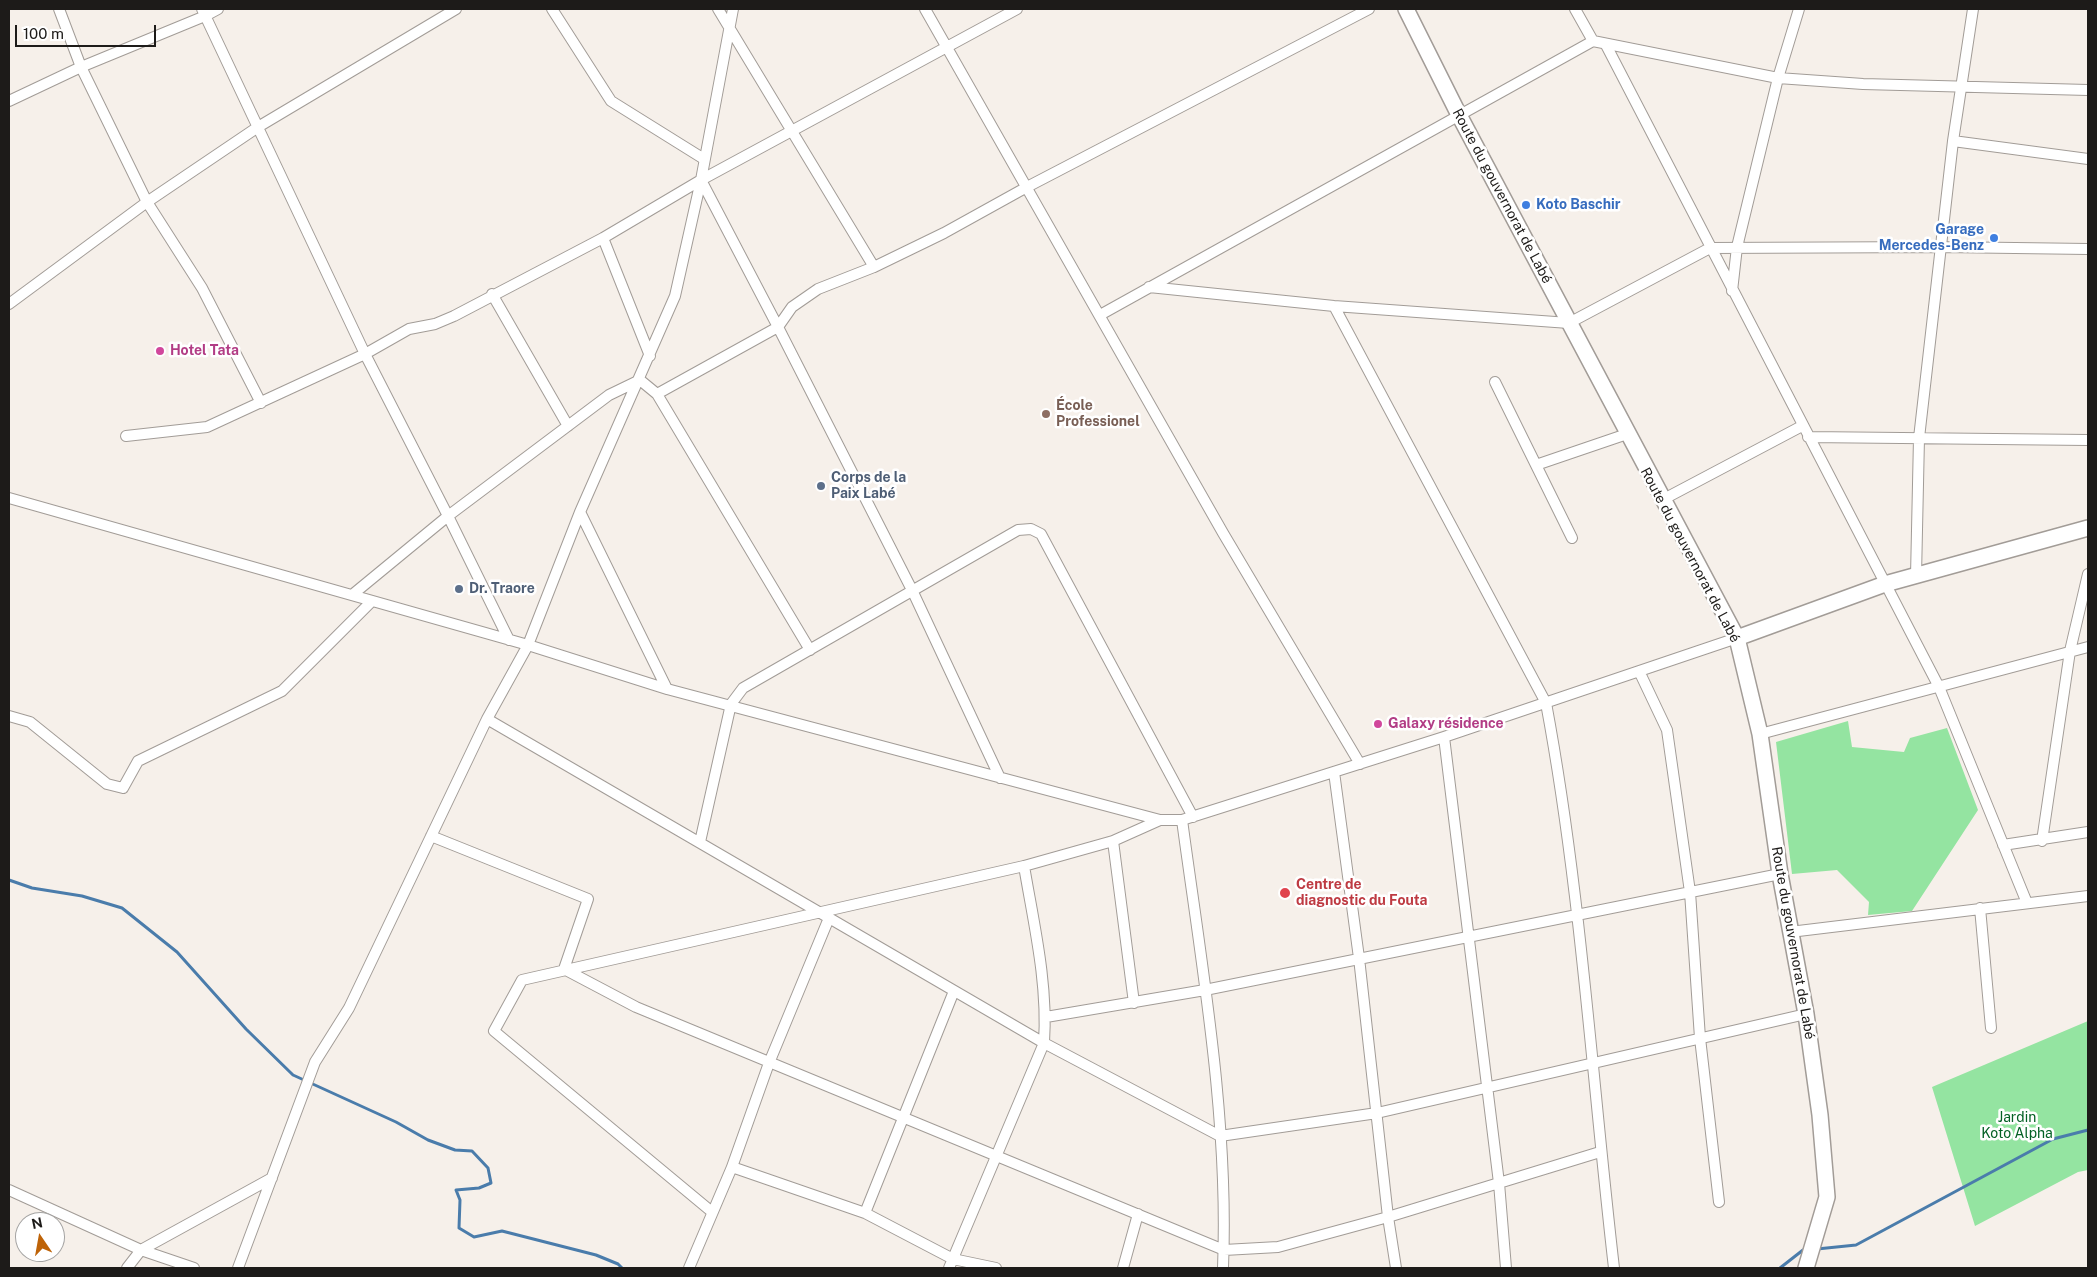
<!DOCTYPE html>
<meta charset="utf-8">
<style>
body{margin:0}
#map{position:relative;width:2097px;height:1277px;overflow:hidden;background:#f6f0ea;font-family:"Public Sans",sans-serif}
canvas{display:block}
.frame{position:absolute;inset:0;border:10px solid #1d1b19;pointer-events:none}
.north{position:absolute;left:15px;top:1212px;width:50px;height:50px;box-sizing:border-box;background:#fff;border:1px solid #a5a4a3;border-radius:50%;rotate:348deg;font-size:14px;font-weight:700;line-height:20px;text-align:center;color:#1d1b19}
.north::after{content:'';display:block;margin:auto;width:18px;height:22px;background:#be6308;clip-path:polygon(50% 0,100% 100%,50% 72%,0 100%)}
.scale{position:absolute;left:15px;top:25px;width:141px;height:22px;box-sizing:border-box;border:2px solid #1d1b19;border-top:0;padding-left:6px;font-size:15px;line-height:18px;white-space:nowrap;color:#1d1b19;-webkit-text-stroke:4px #fff;paint-order:stroke}
</style>
<div id="map">
<canvas width="2097" height="1277"></canvas>
<div class="frame"></div>
<div class="north">N</div>
<div class="scale">100 m</div>
</div>
<script>
const ctx = document.querySelector('canvas').getContext('2d');
ctx.lineJoin = 'round';
function fill(path, color) {
  ctx.fillStyle = color;
  ctx.fill(path, 'evenodd');
}
function strokePath(path, color, width, dash) {
  ctx.strokeStyle = color;
  ctx.lineWidth = width;
  ctx.lineCap = dash ? 'butt' : 'round';
  ctx.setLineDash(dash || []);
  ctx.stroke(path);
}
function write(font, color, halo, rows, align = 'center') {
  ctx.font = font + ' "Public Sans",sans-serif';
  ctx.lineWidth = 5;
  ctx.setLineDash([]);
  ctx.textBaseline = 'middle';
  ctx.strokeStyle = halo;
  ctx.fillStyle = color;
  for (const [text, x, y, turn = 0] of rows) {
    ctx.save();
    ctx.translate(x, y);
    ctx.rotate((+turn || 0) * Math.PI / 180);
    ctx.textAlign = isNaN(turn) ? turn : align;
    if (halo) ctx.strokeText(text, 0, 0);
    ctx.fillText(text, 0, 0);
    ctx.restore();
  }
}
fill(new Path2D(`
 M1848 721 1852 747 1904 752 1910 738 1947 728 1978 810 1912 911 1868 915 1869 902 1837 870 1792 874 1776 742Z
 M2088 1021V1170L2078 1172 1975 1226 1932 1087Z`), '#94e4a1');
strokePath(new Path2D(`
 M9 880 32 888 82 896 122 908 177 952 246 1029 293 1075 396 1122 428 1140 455 1150 472 1151 488 1168 491 1183 479 1188 456 1190 460 1200 459 1228 474 1237 502 1231 596 1255 618 1264 622 1268
 M1817 1249 1856 1245 2053 1139 2088 1130
 M1780 1268 1803 1250H1806`), '#4a7cab', 3);
const street = new Path2D(`
 M59 9 81 67 147 202 202 288 261 403
 M202 9 365 354 448 516 509 640
 M552 9 611 101 704 159
 M718 9 874 267
 M925 9 1223 533 1360 764
 M1575 9 1593 41 1778 78 1863 84 2088 90
 M1606 45 1939 687 2027 903
 M9 101 81 67 205 16 218 9
 M1953 141 2088 159
 M701 180 778 327 912 590 1000 778
 M603 238 650 356
 M1149 287 1334 306 1569 323 1710 248 1942 247 2088 249
 M1732 291 1737 247 1778 78 1799 9
 M492 294 568 426
 M9 304 147 202 258 127 456 9
 M1334 306 1546 703C1581 890 1592 1080 1614 1268
 M1100 315 1593 41
 M1495 382 1572 538
 M657 394 778 327 792 307 818 289 874 267 944 233 1027 187 1369 9
 M126 436 207 427 365 354 409 329 435 324 454 316 603 238 701 180 1017 9
 M1808 437 2088 440
 M1536 465 1627 434
 M9 498 528 645 667 689 1160 820H1182L1444 737 1737 638
 M1662 500 1802 426
 M580 512 667 689
 M1916 576 1919 438 1953 141 1973 9
 M352 595 448 516 609 395 640 380 657 394 810 650
 M1639 671 1667 730 1690 892 1700 1038 1719 1202
 M9 716 30 722 107 784 123 788 138 761 282 691 372 601
 M487 719 1044 1043 1220 1136 1377 1113 1806 1014
 M1760 734 2088 647
 M1444 737 1499 1183 1506 1268
 M1334 772 1359 958 1388 1217 1396 1268
 M1182 820C1202 968 1229 1119 1223 1268
 M431 836 588 899 564 969 636 1007 1224 1250 1278 1247 1388 1217 1600 1152
 M1113 841 1134 1003
 M2042 841 2070 651 2088 574
 M700 842 731 704 743 688 1018 530 1031 529 1041 534 1193 817
 M2003 845 2088 832
 M1980 908 1991 1028
 M1790 932 2088 896
 M1046 1017 1205 990 1780 874
 M732 1167 865 1213 953 1259 996 1268
 M9 1190 141 1250 194 1268
 M712 1212 494 1031 522 980 1024 866 1113 841 1160 820
 M865 1213 954 991
 M127 1268 141 1250 272 1178
 M238 1268 315 1062 349 1008 487 719 528 645 580 512 675 296 701 180 733 9
 M689 1268 732 1167 769 1063 829 918
 M949 1268 1044 1043C1048 983 1034 925 1024 866
 M1123 1268 1138 1214`);
const secondary = new Path2D(`
 M1406 9 1459 115 1737 638 1760 734 1780 874 1806 1014 1820 1115 1827 1197 1806 1268
 M1737 638 1885 584 2088 528`);
strokePath(street, '#a29c97', 12);
strokePath(secondary, '#a29c97', 18);
strokePath(street, '#fff', 10);
strokePath(secondary, '#fff', 15);
for (const [x, y, r, color] of [
 [1526,205,5,"#3f7fe0"],
 [1994,238,5,"#3f7fe0"],
 [160,351,5,"#d1479c"],
 [1046,414,5,"#8d6e63"],
 [821,486,5,"#5c6f8a"],
 [459,589,5,"#5c6f8a"],
 [1378,724,5,"#d1479c"],
 [1285,893,6,"#e0444e"]
]) {
  const dot = new Path2D();
  dot.arc(x, y, r, 0, 2 * Math.PI);
  ctx.fillStyle = color;
  ctx.fill(dot);
  strokePath(dot, '#fff', 2);
}
write('14px', '#1d1b19', '#fff', [
 ["Route du gouvernorat de Labé",1502,196,62],
 ["Route du gouvernorat de Labé",1690,555,62],
 ["Route du gouvernorat de Labé",1793,943,80]
]);
write('bold 14px', '#366cbe', '#fff', [
 ["Koto Baschir",1536,205],
 ["Garage",1984,230,"right"],
 ["Mercedes-Benz",1984,246,"right"]
], 'left');
write('bold 14px', '#b23c85', '#fff', [
 ["Hotel Tata",170,351],
 ["Galaxy résidence",1388,724]
], 'left');
write('bold 14px', '#785e54', '#fff', [
 ["École",1056,406],
 ["Professionel",1056,422]
], 'left');
write('bold 14px', '#4e5e75', '#fff', [
 ["Corps de la",831,478],
 ["Paix Labé",831,494],
 ["Dr. Traore",469,589]
], 'left');
write('bold 14px', '#be3a42', '#fff', [
 ["Centre de",1296,885],
 ["diagnostic du Fouta",1296,901]
], 'left');
write('14px', '#046125', '#fff', [
 ["Jardin",2017,1118],
 ["Koto Alpha",2017,1134]
]);
</script>
